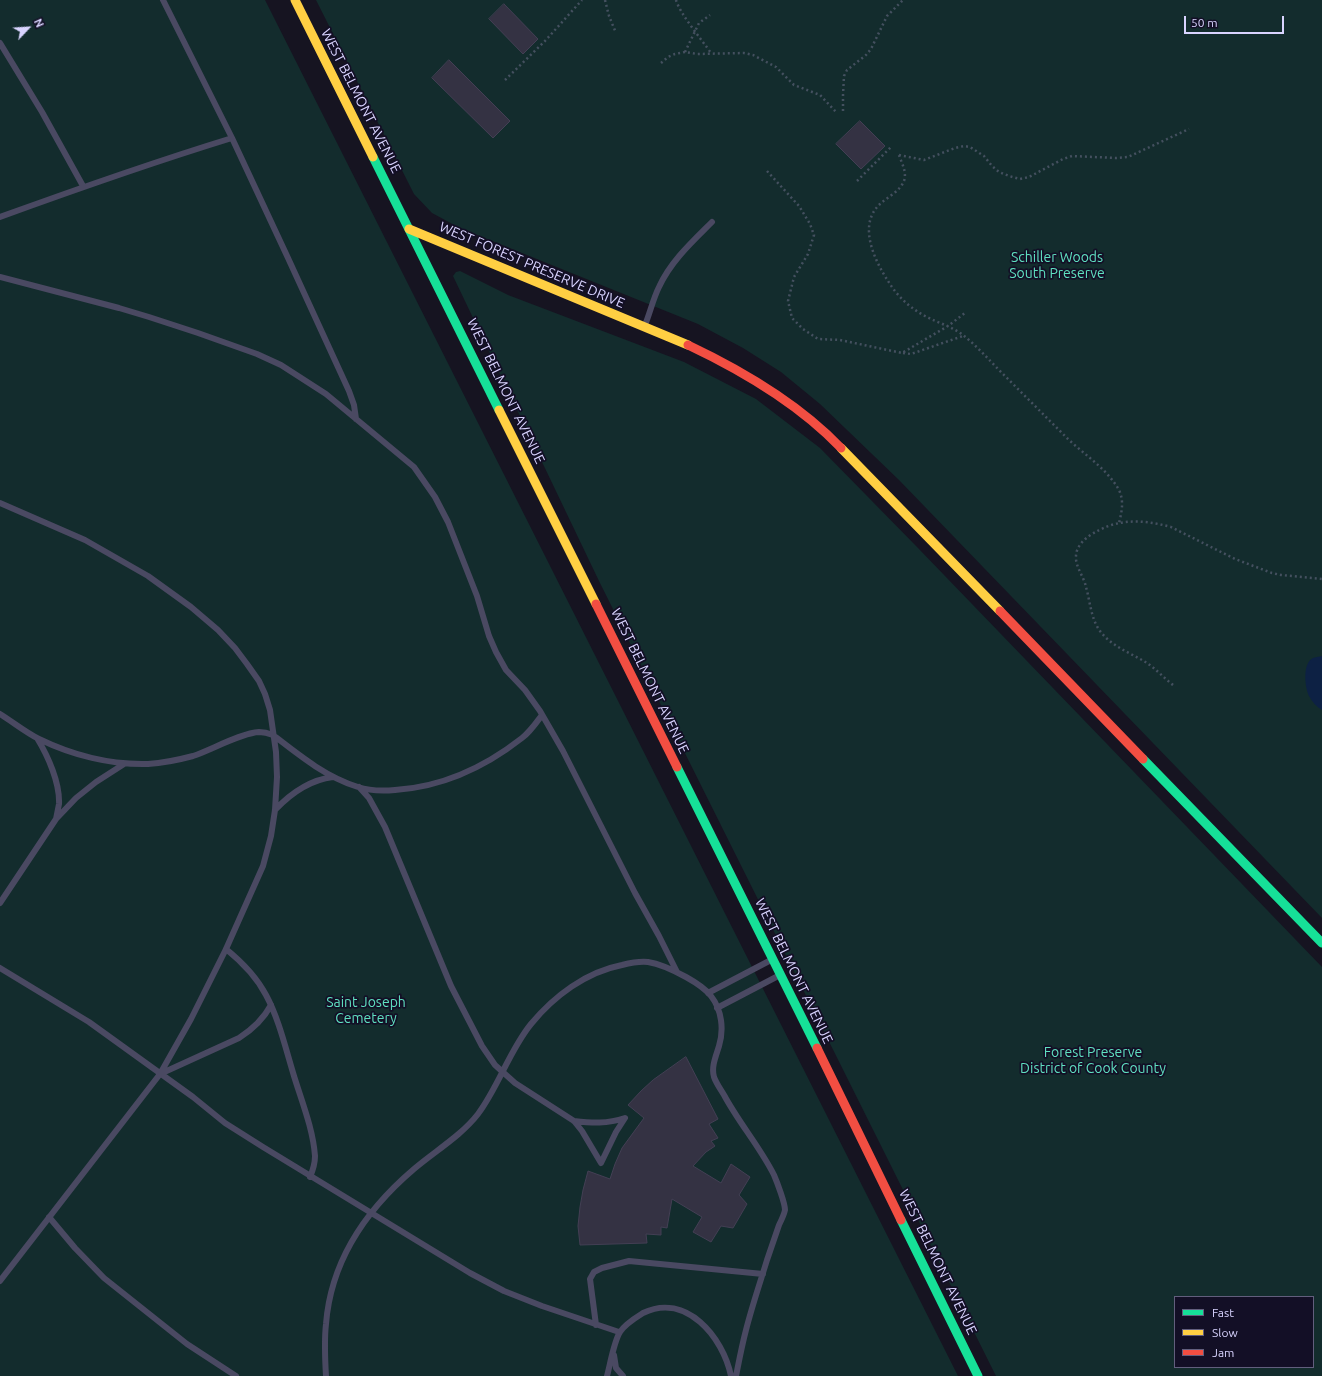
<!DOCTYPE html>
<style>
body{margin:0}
#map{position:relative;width:1322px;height:1376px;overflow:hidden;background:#161421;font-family:Ubuntu,sans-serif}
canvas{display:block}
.legend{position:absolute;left:1174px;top:1296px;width:140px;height:72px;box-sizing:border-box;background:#130f26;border:1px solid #625e7d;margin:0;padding:5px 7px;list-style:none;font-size:12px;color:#d9d4ff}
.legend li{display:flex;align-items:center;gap:8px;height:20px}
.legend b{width:20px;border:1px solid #625e7d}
.north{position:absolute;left:8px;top:8px;width:40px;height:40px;-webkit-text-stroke:3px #130f26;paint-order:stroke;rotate:65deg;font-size:11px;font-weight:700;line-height:16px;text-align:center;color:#d9d4ff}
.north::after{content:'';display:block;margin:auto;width:14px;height:18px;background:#d9d4ff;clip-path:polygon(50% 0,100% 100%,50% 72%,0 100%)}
.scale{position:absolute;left:1184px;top:16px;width:100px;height:18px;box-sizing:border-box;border:2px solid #d9d4ff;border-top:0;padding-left:5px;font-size:12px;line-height:14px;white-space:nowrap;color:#d9d4ff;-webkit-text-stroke:3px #130f26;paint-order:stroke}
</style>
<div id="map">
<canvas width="1322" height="1376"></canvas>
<ul class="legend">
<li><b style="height:5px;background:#16e098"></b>Fast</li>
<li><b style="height:5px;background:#ffcf43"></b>Slow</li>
<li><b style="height:5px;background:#f24e42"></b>Jam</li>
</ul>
<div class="north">N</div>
<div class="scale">50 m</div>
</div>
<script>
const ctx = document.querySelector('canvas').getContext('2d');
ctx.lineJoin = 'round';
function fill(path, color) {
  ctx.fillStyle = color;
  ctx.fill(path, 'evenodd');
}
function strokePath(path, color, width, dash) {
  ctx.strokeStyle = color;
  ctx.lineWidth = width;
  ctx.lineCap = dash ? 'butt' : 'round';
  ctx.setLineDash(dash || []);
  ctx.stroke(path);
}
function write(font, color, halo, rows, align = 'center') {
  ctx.font = font + ' Ubuntu,sans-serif';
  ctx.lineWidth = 3.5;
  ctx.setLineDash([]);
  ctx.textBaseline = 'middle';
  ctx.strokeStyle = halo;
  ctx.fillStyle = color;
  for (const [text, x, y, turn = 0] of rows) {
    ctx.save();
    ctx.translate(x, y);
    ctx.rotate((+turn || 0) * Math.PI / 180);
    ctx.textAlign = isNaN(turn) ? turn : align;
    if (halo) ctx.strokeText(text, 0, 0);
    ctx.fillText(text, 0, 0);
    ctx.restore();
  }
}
fill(new Path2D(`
 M0 0H265L958 1376H0Z
 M316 0H1322V918L899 480 820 404 781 372 743 348 698 324 460 228 432 213 414 194Z
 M460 271 508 295 684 362 756 399 820 448 918 548 1322 967V1376H996L599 581 453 276 456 272ZM1175 1297H1313V1367H1175Z`), '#132c2d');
fill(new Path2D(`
 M1322 656V710C1317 707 1312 702 1309 696 1305 688 1302 663 1313 658 1315 657 1319 657 1322 656Z`), '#0d2144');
const building = new Path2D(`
 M504 4 538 39 523 54 489 19Z
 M449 60 510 121 493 138 432 78Z
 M860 121 885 146 861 169 836 144Z
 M686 1057 718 1119 709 1124 718 1138 711 1141 715 1146 706 1152 693 1166 721 1183 731 1164 750 1177 739 1195 747 1204 733 1228 721 1226 711 1242 693 1232 702 1217 672 1199 667 1228 661 1227V1235L646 1234 647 1243 580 1245 578 1226 580 1207 583 1190 588 1171 610 1179 615 1164 622 1148 644 1118 628 1105 641 1091 653 1080Z`);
fill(building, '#343243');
strokePath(building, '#433f54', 1);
strokePath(new Path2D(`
 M605 0 609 16 616 33
 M676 0C680 14 702 40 711 53
 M685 52 699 23 710 15
 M661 63 668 57 675 54 685 52 697 54 744 53 753 55 776 67 794 85 820 95 837 113
 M505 80 545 41 582 0
 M843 111V95L844 76 847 70 866 55 871 49 887 16 903 0
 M899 155C902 164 907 172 904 181 900 191 888 197 880 204 857 225 875 261 888 281 897 296 910 308 925 316 938 323 951 326 963 335 977 346 989 360 1002 373 1024 395 1046 417 1068 439 1086 456 1107 469 1119 490 1124 501 1122 511 1119 523
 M899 155 924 160 955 148 964 146 970 147 984 156 992 166 999 172 1009 176 1020 179 1029 177 1063 159 1072 156 1116 158 1128 157 1189 129
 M767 171 799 206 810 224 814 235 808 254 794 277 788 301 792 318 803 329 818 339 840 340 902 353 948 326 965 313
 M857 181 891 147
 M903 353 911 354 963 336
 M1173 685C1164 678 1156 669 1147 663 1131 653 1112 647 1100 631 1091 619 1090 601 1086 587 1084 577 1075 566 1076 556 1076 548 1083 540 1089 536 1116 518 1141 519 1171 527L1235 559 1272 573 1281 575 1322 579`), '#44505f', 2.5, [2, 3]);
strokePath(new Path2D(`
 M163 0 232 138 288 258 349 391 354 405 356 419
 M0 43 42 112 83 186
 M0 217C77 189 154 162 232 138
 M0 277 119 308 149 317 198 333 257 354 281 365 326 394 414 467 435 497 448 522 477 596 489 636 496 652 506 670 525 690 540 711 563 751 635 893 659 936 677 972
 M645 325C650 313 653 299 659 287 671 261 692 242 712 222
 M0 503 85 540 148 576 191 607 218 630 235 648 247 664 259 681 265 694 270 710 276 752 277 777 275 810 271 836 263 866 226 949 191 1019 160 1074 0 1281
 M0 714C13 722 25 732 39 739 72 755 111 765 148 764 163 763 178 760 193 756 211 750 241 733 259 732 265 732 268 733 273 735 300 756 326 777 358 787 370 791 383 791 395 790 442 787 485 767 522 738 530 732 536 723 542 715
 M37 738C48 756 60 783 59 804 58 809 57 814 56 819
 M359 787 369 798 385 827 451 986 482 1046 495 1065 515 1083 574 1121 582 1131 601 1163 616 1132 625 1118C607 1124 592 1123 574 1121
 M275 810C291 793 309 780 333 777
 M0 903 56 819 76 798 96 782 124 764
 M226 949C242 962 256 976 266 995 279 1019 286 1050 294 1076 302 1102 313 1129 315 1156 315 1163 313 1170 310 1177
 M0 968 89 1022 193 1097 225 1123 263 1147 470 1273 504 1291 542 1306 619 1332
 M708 993 771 960
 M717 1008 780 975
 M160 1074 239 1038C253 1029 263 1020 271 1005
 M49 1217 75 1248 104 1278 187 1344 236 1376
 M596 1325 590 1279 594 1272 602 1268 629 1261 763 1274
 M614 1355 616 1368 623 1376
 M326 1376C325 1359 324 1341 326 1324 331 1260 367 1209 414 1169 435 1151 461 1136 478 1114 499 1086 509 1051 531 1024 554 996 586 972 622 965 630 963 639 961 648 962 661 964 675 971 686 977 695 982 705 988 711 996 722 1010 724 1030 719 1046 716 1056 711 1067 714 1077 716 1083 721 1090 724 1095 739 1123 760 1147 774 1175 777 1182 785 1203 785 1210 784 1215 781 1221 779 1225 775 1237 771 1248 767 1260 760 1283 752 1306 746 1330 742 1345 739 1361 736 1376
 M607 1376C610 1365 614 1341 620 1332 625 1324 635 1318 643 1313 686 1292 723 1337 731 1376`), '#4a4962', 6);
strokePath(new Path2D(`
 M373 157 499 410
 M1143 759 1322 943
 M677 767 817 1048
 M901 1220 978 1376`), '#16e098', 9);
strokePath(new Path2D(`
 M295 0 373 157
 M409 229 688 345
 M499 410 596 604
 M841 448 1000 611`), '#ffcf43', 9);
strokePath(new Path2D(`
 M688 345C743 371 799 404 841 448
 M596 604 677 767
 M1000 611 1143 759
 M817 1048 901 1220`), '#f24e42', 9);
write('14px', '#d9d4ff', '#130f26', [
 ["WEST BELMONT AVENUE",361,101,63],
 ["WEST FOREST PRESERVE DRIVE",532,265,23],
 ["WEST BELMONT AVENUE",506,391,64],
 ["WEST BELMONT AVENUE",650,681,64],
 ["WEST BELMONT AVENUE",794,971,64],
 ["WEST BELMONT AVENUE",938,1262,64]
]);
write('14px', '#5fe0c0', '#130f26', [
 ["Schiller Woods",1057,257],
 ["South Preserve",1057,273],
 ["Saint Joseph",366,1002],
 ["Cemetery",366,1018],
 ["Forest Preserve",1093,1052],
 ["District of Cook County",1093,1068]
]);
</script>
